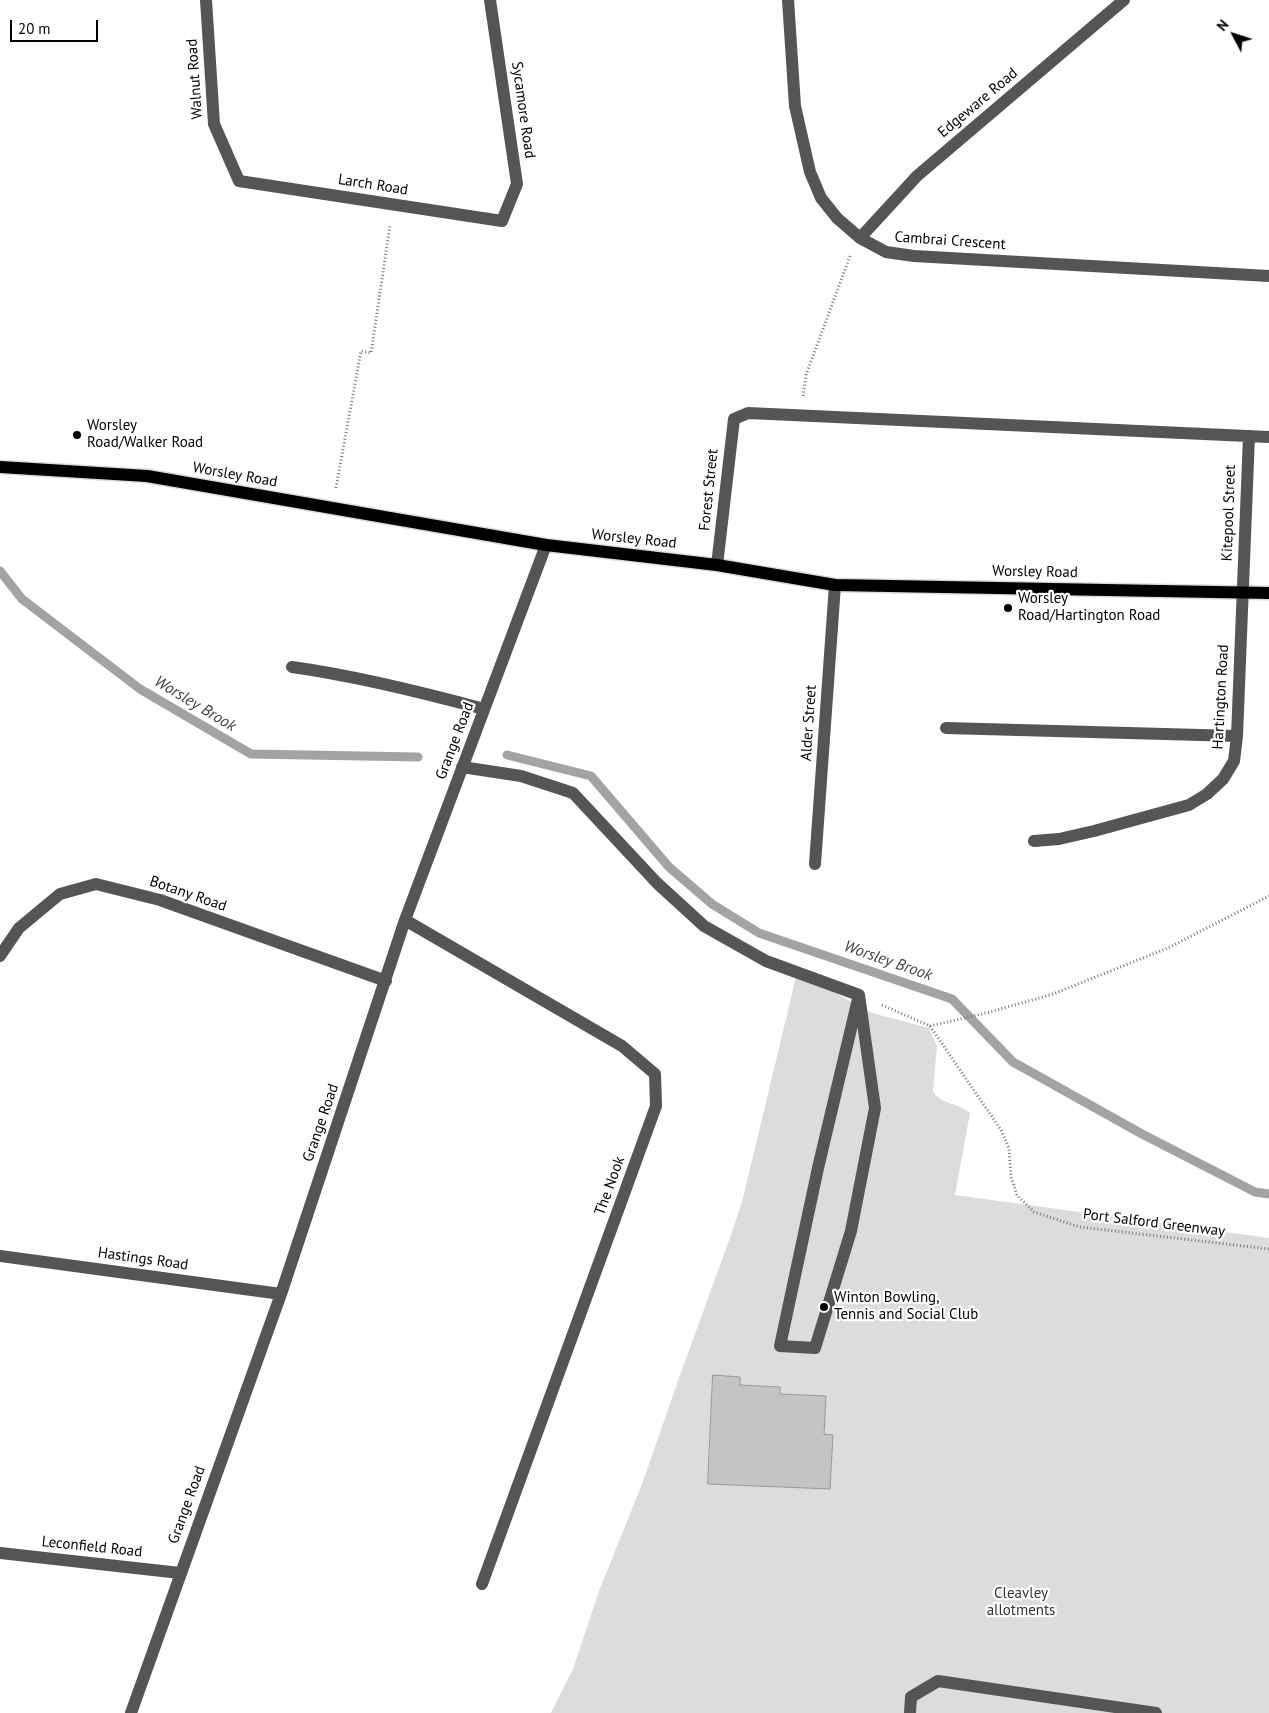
<!DOCTYPE html>
<style>
body{margin:0}
#map{position:relative;width:1269px;height:1713px;overflow:hidden;background:#fff;font-family:"PT Sans",sans-serif}
canvas{display:block}
.north{position:absolute;left:1209px;top:10px;width:50px;height:50px;-webkit-text-stroke:4px #fff;paint-order:stroke;rotate:310deg;font-size:14px;font-weight:700;line-height:20px;text-align:center;color:#000}
.north::after{content:'';display:block;margin:auto;width:18px;height:22px;background:#000;clip-path:polygon(50% 0,100% 100%,50% 72%,0 100%)}
.scale{position:absolute;left:10px;top:20px;width:88px;height:22px;box-sizing:border-box;border:2px solid #000;border-top:0;padding-left:6px;font-size:15px;line-height:18px;white-space:nowrap;color:#000;-webkit-text-stroke:4px #fff;paint-order:stroke}
</style>
<div id="map">
<canvas width="1269" height="1713"></canvas>
<div class="north">N</div>
<div class="scale">20 m</div>
</div>
<script>
const ctx = document.querySelector('canvas').getContext('2d');
ctx.lineJoin = 'round';
function fill(path, color) {
  ctx.fillStyle = color;
  ctx.fill(path, 'evenodd');
}
function strokePath(path, color, width, dash) {
  ctx.strokeStyle = color;
  ctx.lineWidth = width;
  ctx.lineCap = dash ? 'butt' : 'round';
  ctx.setLineDash(dash || []);
  ctx.stroke(path);
}
function write(font, color, halo, rows, align = 'center') {
  ctx.font = font + ' "PT Sans",sans-serif';
  ctx.lineWidth = 4.5;
  ctx.setLineDash([]);
  ctx.textBaseline = 'middle';
  ctx.strokeStyle = halo;
  ctx.fillStyle = color;
  for (const [text, x, y, turn = 0] of rows) {
    ctx.save();
    ctx.translate(x, y);
    ctx.rotate((+turn || 0) * Math.PI / 180);
    ctx.textAlign = isNaN(turn) ? turn : align;
    if (halo) ctx.strokeText(text, 0, 0);
    ctx.fillText(text, 0, 0);
    ctx.restore();
  }
}
fill(new Path2D(`
 M796 977 836 993 872 1013 929 1028 937 1046 933 1091C939 1104 959 1103 970 1113L955 1195 1269 1238V1713H551L573 1669 599 1591 642 1484 679 1378 731 1235 743 1198Z`), '#dcdcdc');
strokePath(new Path2D(`
 M0 571 22 599 140 689 251 754 418 757
 M507 755 591 776 669 867 712 904 759 933 952 999 1013 1062 1142 1134 1255 1192 1269 1194`), '#a3a3a3', 9);
const building = new Path2D(`
 M713 1375 740 1377V1385L780 1387V1394L826 1396 824 1434 833 1435 830 1489 708 1484Z`);
fill(building, '#c4c4c4');
strokePath(building, '#999', 1);
const major = new Path2D(`
 M0 467 147 476 546 545 717 565 835 585 1269 593`);
strokePath(major, '#dbdbdb', 15);
strokePath(new Path2D(`
 M803 396 806 375 850 256
 M336 488 361 351 371 353 390 225
 M882 1005 930 1026 1001 1130 1009 1148 1011 1177 1017 1195 1034 1212 1080 1227 1269 1249
 M930 1026 990 1012 1053 994 1168 948 1269 896`), '#777', 3, [1, 2.5]);
strokePath(new Path2D(`
 M206 0 214 124 239 181 502 221 517 184 490 0
 M788 0 795 106 810 172 821 198 837 218 860 238 886 252 914 256 1269 276
 M860 238 917 176 1124 0
 M717 565 734 419 748 413 1269 437
 M292 667C357 676 421 692 484 709
 M946 728 1237 736
 M462 767 521 776 573 793 657 883 704 926 766 961 859 995
 M1034 841 1059 839 1094 831 1189 805 1207 794 1223 779 1234 761 1237 736 1249 436
 M815 864 835 585
 M405 920 622 1046 655 1074 656 1106 482 1584
 M0 956 19 928 60 894 96 884 160 900 386 981
 M859 995 875 1108 851 1231 815 1348 780 1346 818 1168Z
 M0 1256 281 1294
 M0 1553 180 1573
 M131 1713 281 1294 405 920 546 545
 M910 1713 911 1697 938 1681 1156 1713`), '#555', 12);
strokePath(major, '#000', 12);
for (const [x, y, r, color] of [
 [77,435,5,"#000"],
 [1008,608,5,"#000"],
 [824,1307,5,"#000"]
]) {
  const dot = new Path2D();
  dot.arc(x, y, r, 0, 2 * Math.PI);
  ctx.fillStyle = color;
  ctx.fill(dot);
  strokePath(dot, '#fff', 2);
}
write('15px', '#000', '#fff', [
 ["Walnut Road",195,79,-94],
 ["Edgeware Road",978,103,-40],
 ["Sycamore Road",523,110,82],
 ["Larch Road",373,185,9],
 ["Cambrai Crescent",950,241,4],
 ["Worsley Road",235,475,10],
 ["Forest Street",709,490,-84],
 ["Kitepool Street",1229,513,-88],
 ["Worsley Road",634,539,6],
 ["Worsley Road",1035,572,1],
 ["Hartington Road",1221,697,-87],
 ["Alder Street",809,723,-86],
 ["Grange Road",455,741,-69],
 ["Botany Road",188,894,19],
 ["Grange Road",321,1123,-71],
 ["The Nook",610,1186,-70],
 ["Port Salford Greenway",1154,1223,7],
 ["Hastings Road",143,1259,8],
 ["Grange Road",187,1505,-70],
 ["Leconfield Road",92,1547,6]
]);
write('15px', '#000', '#fff', [
 ["Worsley",87,426],
 ["Road/Walker Road",87,443],
 ["Worsley",1018,599],
 ["Road/Hartington Road",1018,616],
 ["Winton Bowling,",834,1298],
 ["Tennis and Social Club",834,1315]
], 'left');
write('15px', '#333', '#fff', [
 ["Cleavley",1021,1594],
 ["allotments",1021,1611]
]);
write('italic 16px', '#444', '#fff', [
 ["Worsley Brook",195,704,31],
 ["Worsley Brook",888,961,19]
]);
</script>
